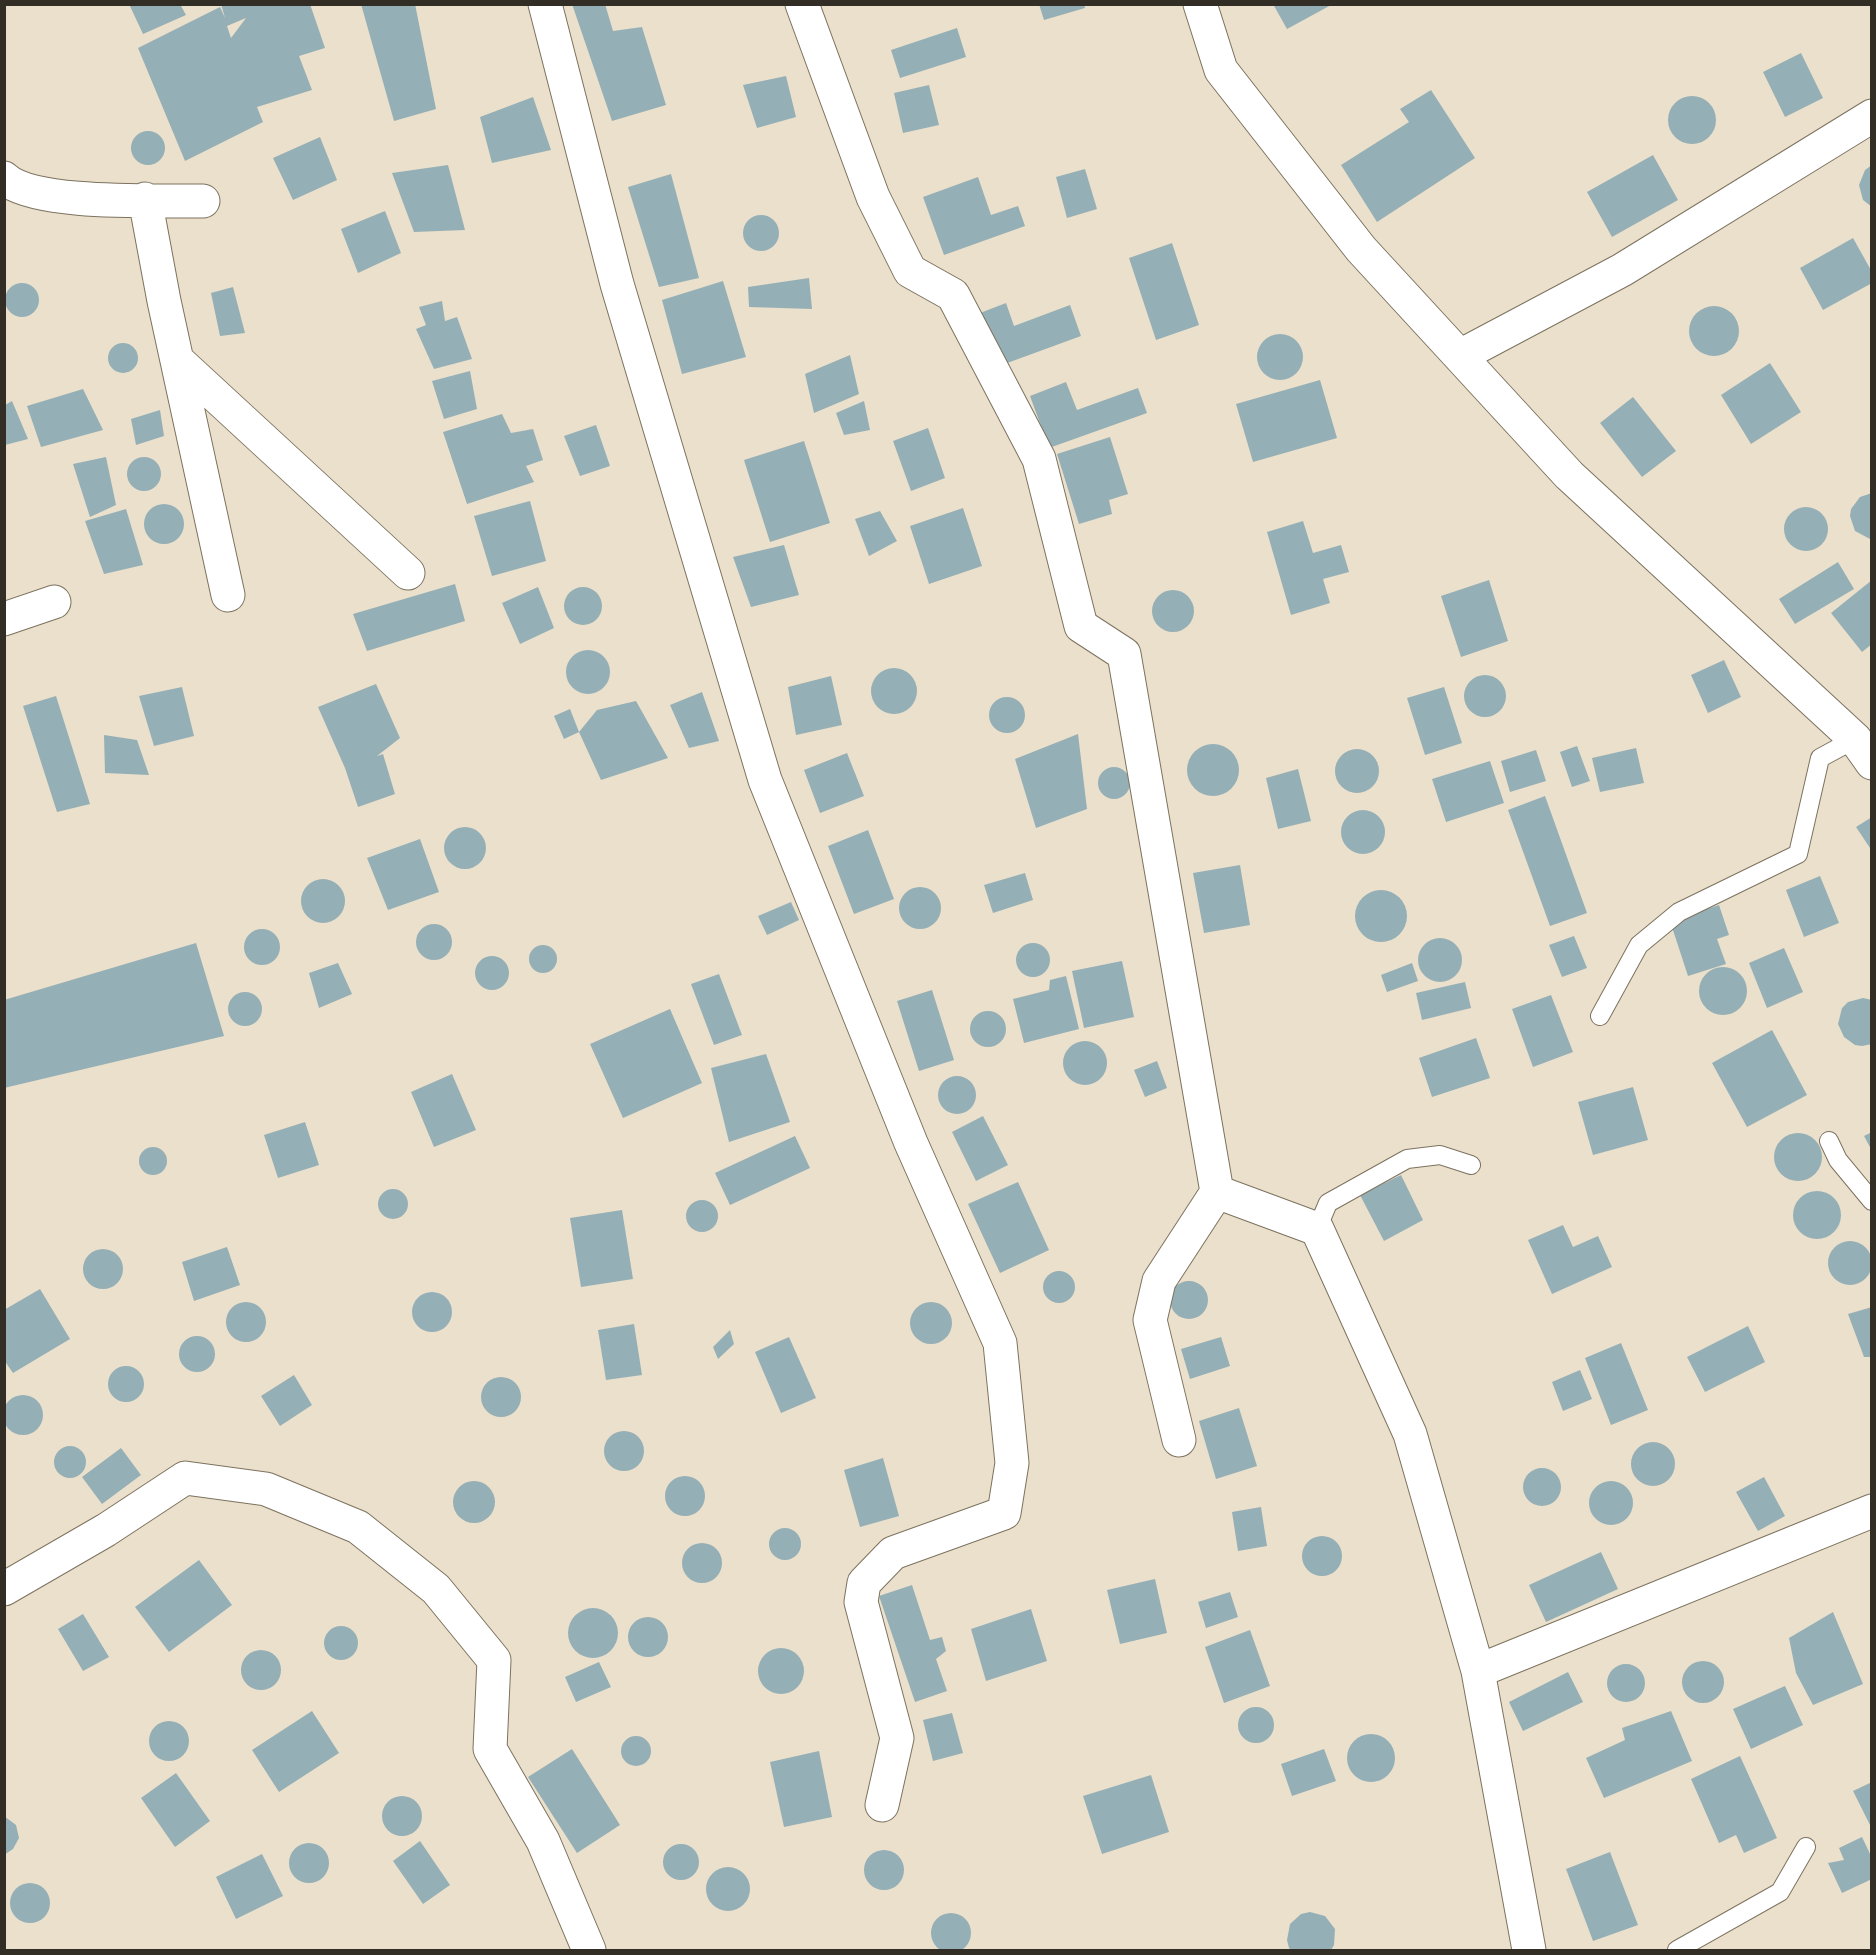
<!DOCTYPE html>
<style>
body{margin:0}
#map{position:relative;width:1876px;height:1955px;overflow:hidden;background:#ebe0cb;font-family:Helvetica,sans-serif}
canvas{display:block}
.frame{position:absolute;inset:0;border:6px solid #322e26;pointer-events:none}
</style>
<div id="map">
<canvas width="1876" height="1955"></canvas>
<div class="frame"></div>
</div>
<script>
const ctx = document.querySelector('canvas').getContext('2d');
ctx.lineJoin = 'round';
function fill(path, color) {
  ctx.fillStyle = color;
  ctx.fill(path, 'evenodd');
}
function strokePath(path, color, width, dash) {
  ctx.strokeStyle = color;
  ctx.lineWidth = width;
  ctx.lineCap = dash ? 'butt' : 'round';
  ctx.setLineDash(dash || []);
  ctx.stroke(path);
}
fill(new Path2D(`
 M129 4H180L186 15 143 34Z
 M221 4H310L325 48 299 56 312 90 257 107 263 122 185 161 138 48 220 7 225 18ZM246 18 231 38 227 26Z
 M361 4H415L436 109 394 121Z
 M572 4H605L613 31 642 27 666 105 612 121Z
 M1039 4H1084L1085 8 1044 20Z
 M1273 4H1333L1287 29Z
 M957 28 966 57 900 78 891 50Z
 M1801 53 1823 98 1785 117 1763 72Z
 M786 76 796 117 757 128 743 85Z
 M929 85 939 125 903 133 894 93Z
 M1431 90 1475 158 1377 222 1341 165 1409 122 1400 109Z
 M1668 120a24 24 0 1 1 48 0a24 24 0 1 1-48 0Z
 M533 97 551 150 492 163 480 117Z
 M131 148a17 17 0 1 1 34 0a17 17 0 1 1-34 0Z
 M320 137 337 180 293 200 273 158Z
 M1653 155 1678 200 1612 237 1587 192Z
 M448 165 465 230 414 232 392 173Z
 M1872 165V207L1863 200 1859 185 1865 170Z
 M1085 169 1097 209 1067 218 1056 177Z
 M671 174 699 278 659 287 628 187Z
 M978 177 991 215 1018 206 1025 226 944 255 923 197Z
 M385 211 401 253 358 273 341 229Z
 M743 233a18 18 0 1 1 36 0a18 18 0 1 1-36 0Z
 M1853 238 1872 272V283L1823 310 1800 268Z
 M1172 243 1199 325 1156 340 1129 258Z
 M809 278 812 309 749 307 748 287Z
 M723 281 746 357 682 374 662 300Z
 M5 300a17 17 0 1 1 34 0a17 17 0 1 1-34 0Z
 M233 287 245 333 220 336 211 293Z
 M442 301 445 321 457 317 472 359 434 369 416 329 426 325 419 307Z
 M1006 303 1014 326 1070 305 1081 336 999 366 980 313Z
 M1689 331a25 25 0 1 1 50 0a25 25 0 1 1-50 0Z
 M1257 357a23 23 0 1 1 46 0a23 23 0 1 1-46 0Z
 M108 358a15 15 0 1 1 30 0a15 15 0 1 1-30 0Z
 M850 355 859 394 814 413 805 374Z
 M1770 363 1801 412 1751 444 1721 395Z
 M470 371 477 409 444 419 432 381Z
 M1320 380 1337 438 1253 462 1236 404Z
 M1066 382 1077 410 1138 388 1147 413 1049 448 1030 396Z
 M83 389 103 430 41 447 27 406Z
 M1633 397 1676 451 1642 477 1600 423Z
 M12 401 28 439 5 445V405Z
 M864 401 870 430 844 435 836 413Z
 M160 410 164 436 136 445 131 419Z
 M502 414 511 433 533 429 543 460 526 466 534 482 467 504 443 432Z
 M596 425 610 466 580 476 564 436Z
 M928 428 945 478 911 491 893 441Z
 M1110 437 1128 494 1109 500 1112 514 1079 524 1057 454Z
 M804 441 830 523 770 542 744 460Z
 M106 457 116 505 90 517 73 464Z
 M127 474a17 17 0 1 1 34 0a17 17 0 1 1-34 0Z
 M1872 493V539H1870L1855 531 1850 516 1851 509 1860 497Z
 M530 501 546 561 492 576 474 516Z
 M144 524a20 20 0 1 1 40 0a20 20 0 1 1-40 0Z
 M1784 529a22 22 0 1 1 44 0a22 22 0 1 1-44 0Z
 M963 508 982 566 929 584 910 526Z
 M126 509 143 565 104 574 85 521Z
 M880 511 897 541 869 556 855 519Z
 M1303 521 1313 553 1341 545 1349 572 1323 579 1330 603 1291 615 1267 532Z
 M784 545 799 595 751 607 733 557Z
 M1838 562 1854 589 1795 624 1779 599Z
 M1489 580 1508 641 1461 657 1441 596Z
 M1872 580V644L1862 652 1831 613Z
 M455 584 465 621 367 651 353 614Z
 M538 587 554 628 520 644 502 603Z
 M564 606a19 19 0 1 1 38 0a19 19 0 1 1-38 0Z
 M1152 611a21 21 0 1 1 42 0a21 21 0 1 1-42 0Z
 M566 672a22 22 0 1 1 44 0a22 22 0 1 1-44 0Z
 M1724 660 1741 697 1708 713 1691 675Z
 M871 691a23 23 0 1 1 46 0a23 23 0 1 1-46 0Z
 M1464 696a21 21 0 1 1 42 0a21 21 0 1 1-42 0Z
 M831 676 842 725 796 735 788 687Z
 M376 684 400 738 377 756 383 754 395 794 358 807 345 768 318 707Z
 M182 687 194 736 154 746 139 696Z
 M1444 687 1462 743 1425 755 1407 698Z
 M702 692 719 741 689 748 670 705Z
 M56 696 90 804 57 812 23 706Z
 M989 715a18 18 0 1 1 36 0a18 18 0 1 1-36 0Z
 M636 701 668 758 601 780 579 732 597 710Z
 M570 709 579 732 564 739 554 716Z
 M1078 734 1087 809 1036 828 1015 759Z
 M104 735 137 740 149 775 105 773Z
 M1187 770a26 26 0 1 1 52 0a26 26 0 1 1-52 0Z
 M1577 746 1590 781 1572 787 1560 752Z
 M1636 748 1644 783 1600 792 1592 758Z
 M1335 771a22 22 0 1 1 44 0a22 22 0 1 1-44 0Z
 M1536 750 1546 781 1510 792 1501 761Z
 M847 753 864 796 820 813 804 770Z
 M1490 761 1504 803 1446 822 1432 779Z
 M1098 783a16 16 0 1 1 32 0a16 16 0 1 1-32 0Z
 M1298 769 1311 821 1278 829 1266 778Z
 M1545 796 1587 913 1550 926 1508 810Z
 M1341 832a22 22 0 1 1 44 0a22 22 0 1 1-44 0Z
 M1872 817V847L1870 848 1856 827Z
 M444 848a21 21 0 1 1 42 0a21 21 0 1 1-42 0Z
 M868 830 894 899 854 914 828 846Z
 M420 839 439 892 388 910 367 858Z
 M1240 865 1250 925 1204 933 1193 873Z
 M1025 873 1033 900 993 913 984 885Z
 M1820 876 1839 923 1804 937 1786 890Z
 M301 901a22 22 0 1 1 44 0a22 22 0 1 1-44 0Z
 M899 908a21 21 0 1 1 42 0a21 21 0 1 1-42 0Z
 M1355 916a26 26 0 1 1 52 0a26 26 0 1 1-52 0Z
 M791 902 799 920 767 935 758 916Z
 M1719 905 1729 935 1717 939 1726 964 1688 976 1670 921Z
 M416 942a18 18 0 1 1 36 0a18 18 0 1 1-36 0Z
 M244 947a18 18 0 1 1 36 0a18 18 0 1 1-36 0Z
 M1574 936 1587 968 1562 977 1549 945Z
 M1418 960a22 22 0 1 1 44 0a22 22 0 1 1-44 0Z
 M196 943 224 1036 4 1088V1000Z
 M1016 960a17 17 0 1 1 34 0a17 17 0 1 1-34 0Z
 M529 959a14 14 0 1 1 28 0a14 14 0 1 1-28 0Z
 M1784 948 1803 992 1767 1008 1749 963Z
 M475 973a17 17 0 1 1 34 0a17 17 0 1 1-34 0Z
 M1122 961 1134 1017 1084 1028 1072 971Z
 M338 963 352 994 319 1008 309 973Z
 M1412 963 1418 981 1387 992 1381 975Z
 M1699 991a24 24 0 1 1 48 0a24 24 0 1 1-48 0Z
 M719 974 742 1035 714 1045 691 984Z
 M1066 976 1079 1029 1024 1043 1013 999 1049 990 1050 980Z
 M1465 982 1471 1008 1422 1020 1416 993Z
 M932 990 954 1060 919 1071 897 1001Z
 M228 1009a17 17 0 1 1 34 0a17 17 0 1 1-34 0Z
 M1551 995 1573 1052 1533 1067 1512 1009Z
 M1863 998 1872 1000V1044L1862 1046 1855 1045 1844 1037 1838 1024 1842 1008 1848 1002Z
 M670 1009 702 1083 623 1118 590 1044Z
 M970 1029a18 18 0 1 1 36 0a18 18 0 1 1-36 0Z
 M1772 1030 1807 1095 1747 1127 1712 1063Z
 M1476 1038 1490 1078 1432 1097 1419 1058Z
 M1063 1063a22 22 0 1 1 44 0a22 22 0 1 1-44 0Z
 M766 1054 790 1122 729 1142 711 1068Z
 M1157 1061 1167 1088 1145 1097 1134 1070Z
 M452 1074 476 1130 434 1147 411 1092Z
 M938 1095a19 19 0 1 1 38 0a19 19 0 1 1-38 0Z
 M1633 1087 1648 1140 1593 1155 1578 1102Z
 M983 1116 1008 1165 976 1181 952 1132Z
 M305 1122 319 1165 278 1178 264 1135Z
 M1872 1132V1151L1864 1136Z
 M1774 1157a24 24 0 1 1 48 0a24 24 0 1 1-48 0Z
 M795 1136 810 1168 730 1205 715 1173Z
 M139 1161a14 14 0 1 1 28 0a14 14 0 1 1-28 0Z
 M1401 1175 1423 1220 1384 1241 1360 1195Z
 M1018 1182 1049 1250 1000 1273 968 1204Z
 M378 1204a15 15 0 1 1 30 0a15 15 0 1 1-30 0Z
 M1793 1215a24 24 0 1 1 48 0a24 24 0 1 1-48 0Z
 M686 1216a16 16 0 1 1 32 0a16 16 0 1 1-32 0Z
 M622 1210 633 1279 581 1287 570 1218Z
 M1563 1225 1573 1247 1598 1236 1612 1267 1552 1294 1528 1240Z
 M1828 1263a22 22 0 1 1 44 0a22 22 0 1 1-44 0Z
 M227 1247 240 1285 194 1301 182 1262Z
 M83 1269a20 20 0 1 1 40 0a20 20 0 1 1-40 0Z
 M1043 1287a16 16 0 1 1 32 0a16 16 0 1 1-32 0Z
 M1170 1300a19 19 0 1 1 38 0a19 19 0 1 1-38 0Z
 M40 1289 70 1339 13 1373 4 1360V1310Z
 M412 1312a20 20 0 1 1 40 0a20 20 0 1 1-40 0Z
 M226 1322a20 20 0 1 1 40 0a20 20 0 1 1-40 0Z
 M910 1323a21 21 0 1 1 42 0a21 21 0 1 1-42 0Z
 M1872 1307V1357H1864L1848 1314Z
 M634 1324 642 1375 606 1380 598 1330Z
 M1748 1326 1765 1362 1705 1392 1687 1357Z
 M730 1330 734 1344 718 1359 713 1347Z
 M179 1354a18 18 0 1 1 36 0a18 18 0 1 1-36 0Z
 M789 1337 816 1398 781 1413 755 1352Z
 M1221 1337 1230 1366 1190 1379 1181 1349Z
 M1621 1343 1648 1410 1611 1425 1585 1358Z
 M108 1384a18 18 0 1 1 36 0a18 18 0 1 1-36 0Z
 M1580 1370 1592 1399 1563 1411 1552 1382Z
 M294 1375 312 1405 280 1426 261 1396Z
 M481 1397a20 20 0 1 1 40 0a20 20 0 1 1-40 0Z
 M3 1415a20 20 0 1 1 40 0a20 20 0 1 1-40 0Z
 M1239 1408 1257 1466 1216 1479 1199 1421Z
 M604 1451a20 20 0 1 1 40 0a20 20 0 1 1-40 0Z
 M1631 1464a22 22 0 1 1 44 0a22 22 0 1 1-44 0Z
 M54 1462a16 16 0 1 1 32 0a16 16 0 1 1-32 0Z
 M121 1448 141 1475 102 1504 82 1477Z
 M883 1458 899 1516 860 1527 844 1470Z
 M1523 1487a19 19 0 1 1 38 0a19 19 0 1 1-38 0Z
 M665 1496a20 20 0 1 1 40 0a20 20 0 1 1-40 0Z
 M1764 1477 1785 1516 1758 1531 1736 1492Z
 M453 1502a21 21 0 1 1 42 0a21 21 0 1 1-42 0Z
 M1589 1503a22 22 0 1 1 44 0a22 22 0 1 1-44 0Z
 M1261 1507 1267 1546 1238 1551 1232 1512Z
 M769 1544a16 16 0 1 1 32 0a16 16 0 1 1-32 0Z
 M1302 1556a20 20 0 1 1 40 0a20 20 0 1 1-40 0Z
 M682 1563a20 20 0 1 1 40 0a20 20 0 1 1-40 0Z
 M1601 1552 1618 1589 1546 1622 1529 1585Z
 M199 1560 232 1605 169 1652 135 1607Z
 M1155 1579 1167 1633 1120 1644 1107 1590Z
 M912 1585 930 1640 942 1637 946 1651 936 1659 947 1691 915 1702 879 1596Z
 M1230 1592 1238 1617 1206 1628 1198 1602Z
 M568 1633a25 25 0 1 1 50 0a25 25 0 1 1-50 0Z
 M1031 1609 1047 1661 986 1681 971 1629Z
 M1833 1612 1863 1684 1813 1705 1796 1673 1789 1638Z
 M83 1614 109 1657 83 1671 58 1629Z
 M628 1637a20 20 0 1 1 40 0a20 20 0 1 1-40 0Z
 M324 1643a17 17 0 1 1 34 0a17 17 0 1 1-34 0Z
 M1250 1630 1270 1686 1224 1703 1205 1647Z
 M758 1671a23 23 0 1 1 46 0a23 23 0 1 1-46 0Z
 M241 1670a20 20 0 1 1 40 0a20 20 0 1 1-40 0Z
 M1682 1682a21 21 0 1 1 42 0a21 21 0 1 1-42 0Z
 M599 1662 611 1687 576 1702 565 1677Z
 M1607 1683a19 19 0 1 1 38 0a19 19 0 1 1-38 0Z
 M1568 1672 1583 1702 1523 1731 1509 1702Z
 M1785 1686 1803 1725 1751 1749 1733 1709Z
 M1238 1725a18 18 0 1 1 36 0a18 18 0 1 1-36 0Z
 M312 1711 339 1753 279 1792 252 1750Z
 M1671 1711 1692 1761 1604 1798 1586 1758 1625 1740 1622 1728Z
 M952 1713 963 1753 933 1761 923 1720Z
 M149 1741a20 20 0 1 1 40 0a20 20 0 1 1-40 0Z
 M1347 1758a24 24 0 1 1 48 0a24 24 0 1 1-48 0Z
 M621 1751a15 15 0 1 1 30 0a15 15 0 1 1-30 0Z
 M572 1749 620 1825 577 1853 528 1777Z
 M1324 1749 1336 1781 1292 1796 1281 1764Z
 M819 1751 832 1817 784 1827 770 1762Z
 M1740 1756 1777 1838 1744 1853 1736 1835 1719 1843 1691 1779Z
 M176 1773 210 1821 175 1847 141 1798Z
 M1151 1775 1169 1832 1102 1854 1083 1796Z
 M1872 1782V1829L1853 1791Z
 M382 1816a20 20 0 1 1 40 0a20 20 0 1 1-40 0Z
 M4 1816 16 1825 19 1838 13 1849 4 1855Z
 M1862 1837 1872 1858V1879L1842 1893 1828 1863 1844 1860 1839 1848Z
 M420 1841 450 1885 423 1904 393 1861Z
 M289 1863a20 20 0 1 1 40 0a20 20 0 1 1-40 0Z
 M663 1862a18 18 0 1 1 36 0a18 18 0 1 1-36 0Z
 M864 1870a20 20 0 1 1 40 0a20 20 0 1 1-40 0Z
 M1610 1852 1638 1925 1593 1941 1566 1869Z
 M262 1854 283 1896 236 1919 216 1877Z
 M706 1889a22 22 0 1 1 44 0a22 22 0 1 1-44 0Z
 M10 1903a20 20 0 1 1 40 0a20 20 0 1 1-40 0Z
 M1310 1912 1325 1916 1335 1929 1334 1945 1331 1950H1291L1289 1948 1287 1940 1290 1924 1301 1914Z
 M931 1933a20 20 0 1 1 40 0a20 20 0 1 1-40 0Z`), '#95afb6');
const lane = new Path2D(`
 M1600 1016 1639 945 1679 912 1798 854 1820 758 1855 739
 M1829 1141 1838 1160 1872 1201
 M1317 1229 1328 1203 1407 1159 1440 1155 1471 1165
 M1677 1950 1780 1892 1806 1847`);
const street = new Path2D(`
 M545 4 617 284 765 780 911 1143 1000 1343 1012 1463 1004 1513 893 1553 864 1583 861 1602 897 1738 882 1805
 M802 4 873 197 910 271 953 295 1039 459 1081 626 1124 654 1217 1192 1317 1229 1410 1434 1478 1671 1529 1950
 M1200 4 1221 70 1361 249 1569 475 1855 739 1872 763
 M4 178C34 206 159 200 203 201
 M145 199 164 301 228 595
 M1460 356 1622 270 1872 116
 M177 360 408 573
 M4 619 54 602
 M1179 1440 1150 1320 1159 1281 1217 1192
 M4 1589 106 1530 185 1478 266 1489 358 1527 436 1589 494 1660 490 1749 543 1841 589 1950
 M1478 1671 1872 1511`);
strokePath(lane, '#7c725f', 20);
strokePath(street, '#7c725f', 35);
strokePath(lane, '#fff', 18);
strokePath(street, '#fff', 33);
</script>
